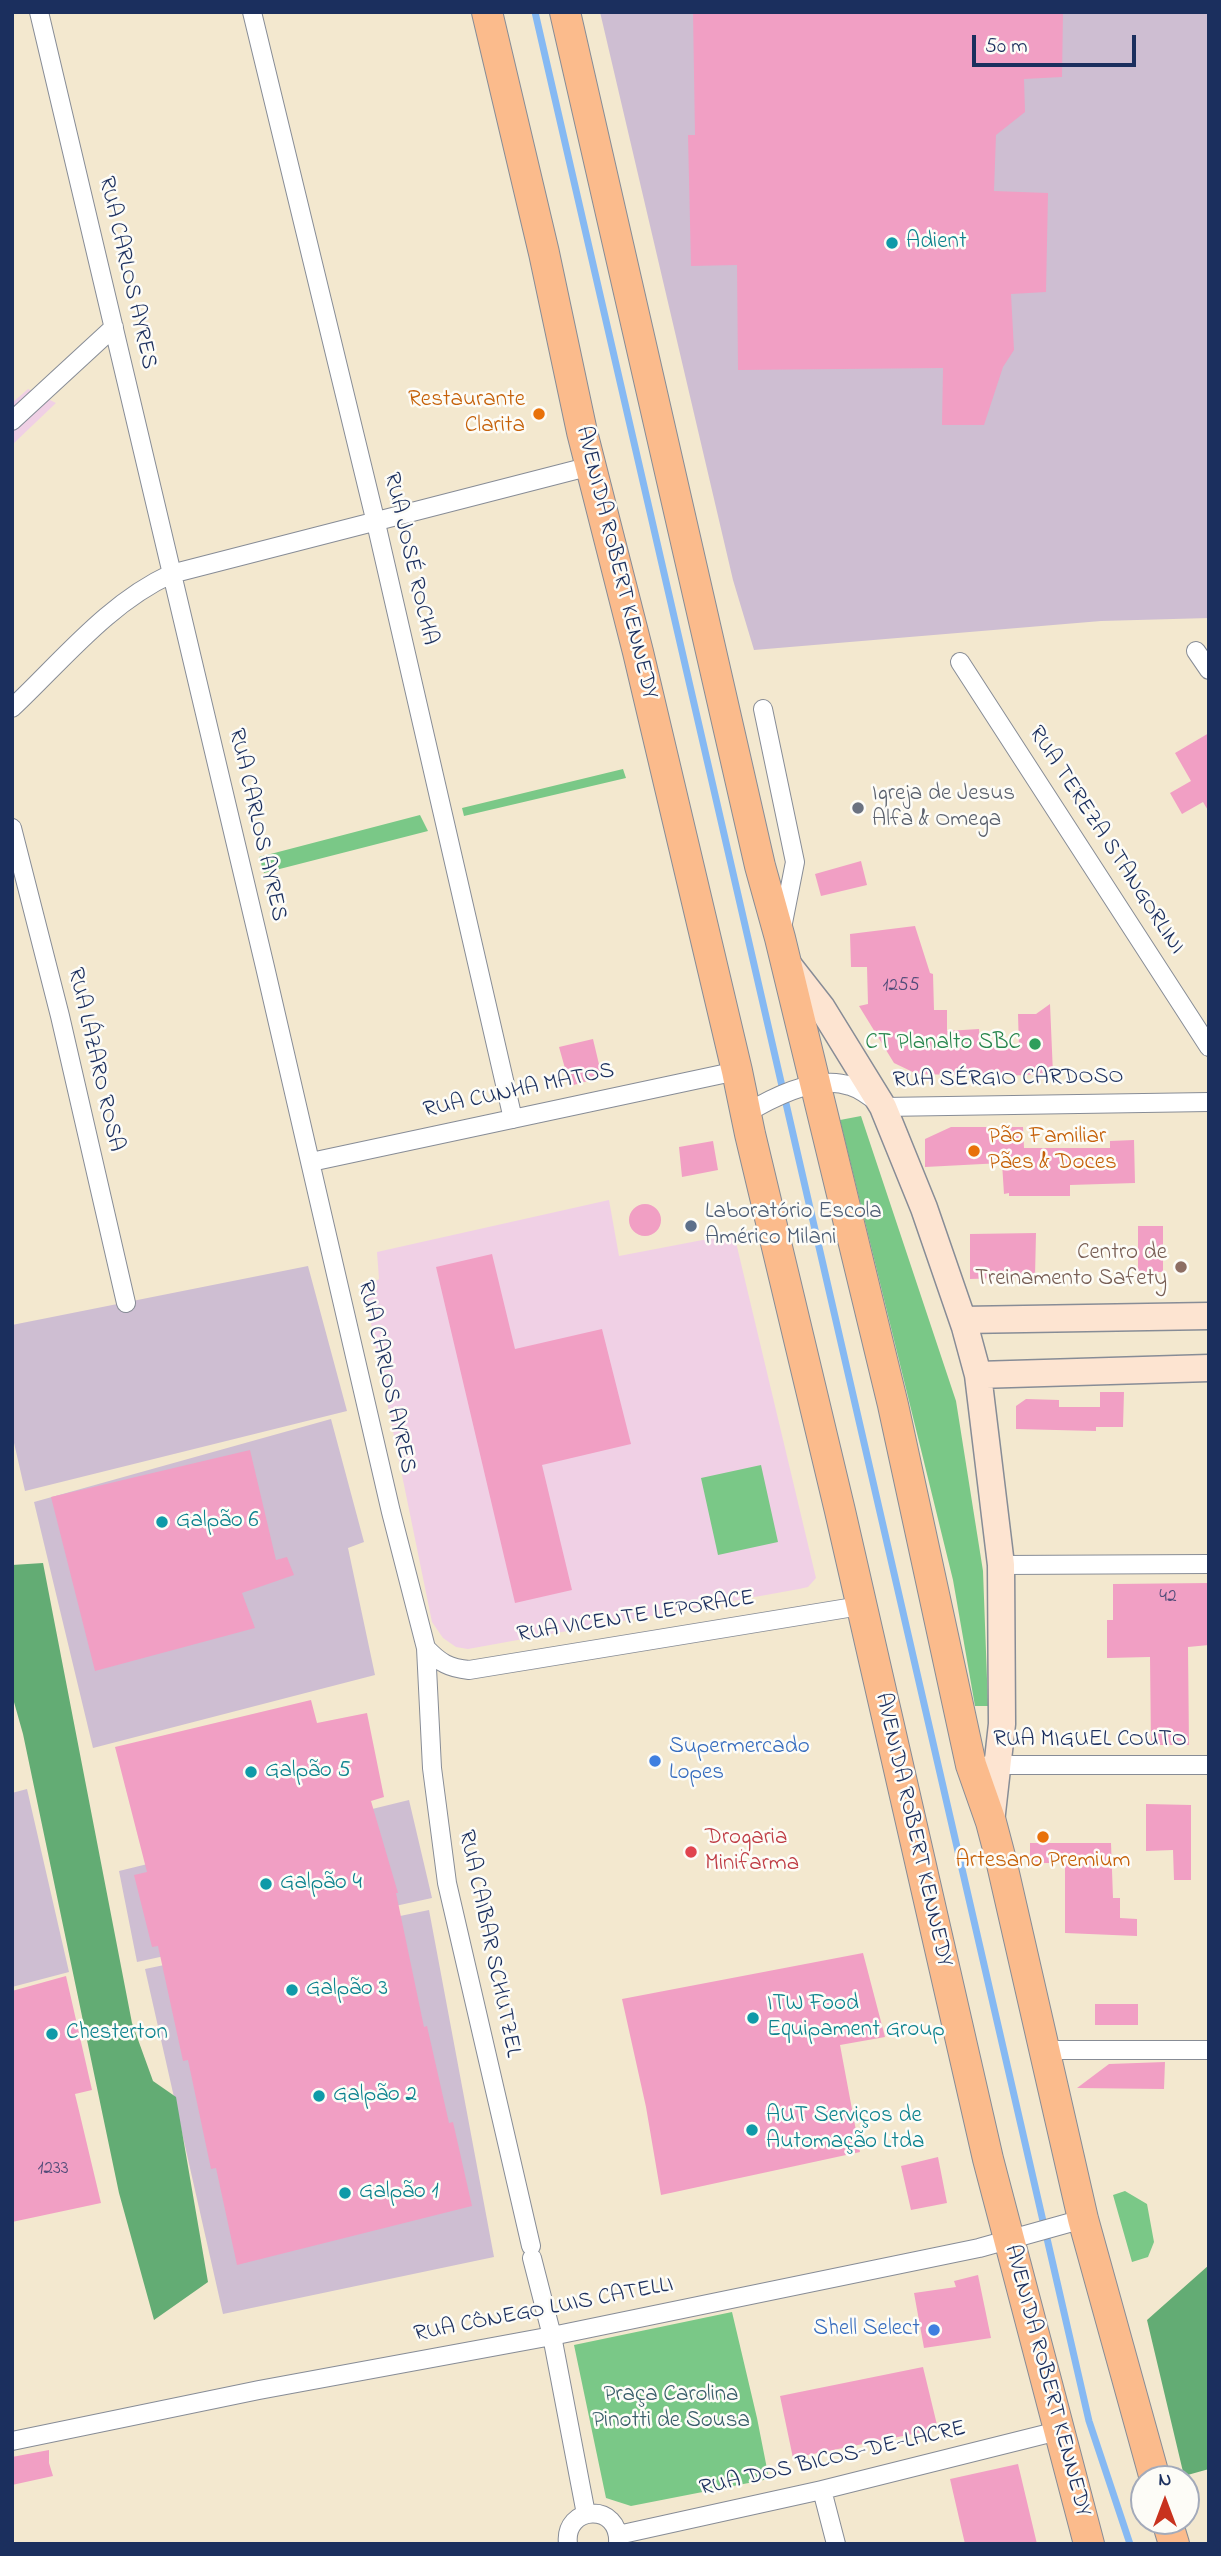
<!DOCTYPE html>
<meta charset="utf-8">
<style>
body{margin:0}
#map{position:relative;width:1221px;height:2556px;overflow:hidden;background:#f3e8cf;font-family:"Indie Flower",sans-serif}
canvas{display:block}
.frame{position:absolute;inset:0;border:14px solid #1b2f5e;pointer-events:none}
.north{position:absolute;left:1130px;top:2465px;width:70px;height:70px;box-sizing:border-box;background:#fdfcf7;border:2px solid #a3aaba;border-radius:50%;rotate:0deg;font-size:19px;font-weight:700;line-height:28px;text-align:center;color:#1b2f5e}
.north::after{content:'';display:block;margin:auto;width:24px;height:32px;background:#c8321e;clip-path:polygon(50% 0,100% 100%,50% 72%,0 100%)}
.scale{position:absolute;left:972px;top:35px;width:164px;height:32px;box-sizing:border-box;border:4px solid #1b2f5e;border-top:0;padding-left:9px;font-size:21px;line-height:24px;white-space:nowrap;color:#1b2f5e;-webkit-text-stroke:5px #fdfcf7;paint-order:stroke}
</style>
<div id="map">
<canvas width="1221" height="2556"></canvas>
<div class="frame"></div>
<div class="north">N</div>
<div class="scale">50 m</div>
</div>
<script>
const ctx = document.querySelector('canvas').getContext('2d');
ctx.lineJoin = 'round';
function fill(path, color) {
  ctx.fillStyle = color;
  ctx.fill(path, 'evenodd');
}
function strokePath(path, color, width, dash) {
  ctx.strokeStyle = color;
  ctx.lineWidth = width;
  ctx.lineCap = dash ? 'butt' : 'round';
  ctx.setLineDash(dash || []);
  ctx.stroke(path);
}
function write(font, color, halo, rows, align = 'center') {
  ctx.font = font + ' "Indie Flower",sans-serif';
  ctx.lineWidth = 5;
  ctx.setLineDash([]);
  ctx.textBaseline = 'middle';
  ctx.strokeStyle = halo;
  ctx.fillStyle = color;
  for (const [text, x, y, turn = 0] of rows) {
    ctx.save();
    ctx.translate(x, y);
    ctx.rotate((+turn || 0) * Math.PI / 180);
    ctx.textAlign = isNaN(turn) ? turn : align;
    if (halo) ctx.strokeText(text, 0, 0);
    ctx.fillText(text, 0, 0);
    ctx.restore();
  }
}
fill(new Path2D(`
 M28 389 56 403 12 445V403Z
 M609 1200 619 1256 734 1234 816 1578 808 1587 799 1589 468 1649 456 1647 443 1638 432 1622 364 1289 379 1279 377 1252Z`), '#f0d0e5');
fill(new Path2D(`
 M600 12H1209V618L1101 621 754 650 733 580Z
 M308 1266 347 1411 25 1491 12 1434V1325Z
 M331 1419 364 1542 348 1548 375 1675 93 1748 34 1502Z
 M27 1789 69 1972 12 1987V1793Z
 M409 1800 432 1898 137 1962 119 1871Z
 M429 1910 494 2257 223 2314 145 1969Z`), '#cebed2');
fill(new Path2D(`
 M623 769 626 778 464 816 462 808Z
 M420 815 428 831 264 873 259 857Z
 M861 1116 956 1401 983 1571 988 1706H975L953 1580 840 1120Z
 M761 1465 778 1542 718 1555 701 1478Z
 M1125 2191 1147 2204 1154 2242 1148 2257 1132 2262 1113 2195Z
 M732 2312 757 2418 769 2479 631 2506 606 2498 574 2345Z`), '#7ac887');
fill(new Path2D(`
 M43 1563 132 2023 153 2081 176 2097 208 2282 154 2320 119 2193 23 1734 12 1695V1565Z
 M1209 2265V2469L1184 2476 1147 2320Z`), '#63ac74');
strokePath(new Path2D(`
 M535 12 1089 2421 1130 2544`), '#86b9f3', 7);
fill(new Path2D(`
 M693 12H1063L1062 77 1024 79 1025 112 996 135 994 191 1048 193 1046 292 1011 294 1014 350 1003 367 984 425H942L943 368 738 370 737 265 691 266 688 135H695Z
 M1209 733V812L1203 802 1182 814 1170 793 1191 781 1175 753Z
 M861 861 867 885 821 896 815 874Z
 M915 926 930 973 933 974 934 1010H947V1031L979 1029 980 1044 1019 1048 1018 1014H1036L1050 1004 1053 1074 999 1076 917 1074 894 1063 859 1006 868 1004 867 967H851L850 934Z
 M593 1039 602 1077 570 1086 559 1047Z
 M951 1127H1023L1024 1148H1110V1141L1134 1140 1135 1183 1070 1185V1196H1009V1193L1004 1194 1002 1163 925 1167V1139Z
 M713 1141 718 1170 682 1177 679 1147Z
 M629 1220a16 16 0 1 1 32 0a16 16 0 1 1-32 0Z
 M1138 1226H1163V1272H1138Z
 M1036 1233 1035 1277 970 1279V1234Z
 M492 1254 515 1349 602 1329 631 1444 542 1465 572 1590 515 1603 436 1267Z
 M1100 1392H1124L1123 1427H1096V1431L1016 1429V1406L1026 1399 1059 1400V1407H1100Z
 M250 1450 276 1560 287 1557 294 1575 242 1593 255 1628 95 1671 51 1497Z
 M1209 1583V1645L1188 1647 1189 1745H1151L1150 1657 1107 1658V1620H1113V1584Z
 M311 1700 317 1723 367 1713 384 1797 371 1801 398 1893H396L424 2027 427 2026 449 2123 453 2122 472 2206 237 2265 216 2168 211 2169 188 2060 183 2061 158 1946 152 1947 134 1875 147 1872 115 1747Z
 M1146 1804 1191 1805V1880H1174L1173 1850 1146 1851Z
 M1030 1843H1111L1113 1898H1120V1918L1137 1919V1936L1065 1933V1863H1030Z
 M863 1953 885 2037 840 2045 860 2152 661 2195 646 2107 622 1999Z
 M66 1976 92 2090 75 2094 101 2203 12 2222V1991Z
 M1095 2004H1138V2025H1095Z
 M1165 2062 1164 2089 1077 2088 1109 2064Z
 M938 2157 947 2203 911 2210 901 2166Z
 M978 2275 991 2338 924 2348 914 2293 956 2287 954 2281Z
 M923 2367 938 2429 793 2458 780 2396Z
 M49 2450V2463L53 2476 12 2485V2457Z
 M1018 2464 1037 2544H965L950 2479Z`), '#f19fc4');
const street = new Path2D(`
 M39 12 265 967 391 1512 426 1648 432 1768 447 1883 531 2246
 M252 12 376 523 513 1119
 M12 421 114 327
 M1196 651 1209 670
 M960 662 1209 1047
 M12 708C62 661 108 603 171 574L591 466
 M763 709 795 862 782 928
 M12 828 60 1016 126 1303
 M745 1114C773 1097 817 1074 850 1086 863 1090 873 1099 883 1107L1209 1102
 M311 1162 737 1071
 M1001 1565 1209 1564
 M426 1648C440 1663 449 1668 469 1670L860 1606
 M988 1765H1209
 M1045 2050H1209
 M532 2258 552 2336 586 2514
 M12 2441 259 2390 552 2336 979 2248 1083 2219
 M822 2490 836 2544
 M618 2535 822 2490 1058 2431
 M568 2544C563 2505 621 2502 618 2544`);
const secondary = new Path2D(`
 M786 962 822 1008 883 1107 924 1208 965 1327 978 1375 1001 1565 1002 1724 991 1822
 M963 1320 1209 1316
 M978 1375 1209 1368`);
const primary = new Path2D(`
 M487 12 544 253 582 432 638 652 737 1071 750 1134 840 1511 988 2159 1089 2544
 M565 12 760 866 780 938 893 1405 971 1765 991 1822 1001 1860 1083 2219 1155 2479
 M1167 2521 1174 2544`);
strokePath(street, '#878c96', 20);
strokePath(secondary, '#878c96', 29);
strokePath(primary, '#878c96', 32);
strokePath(street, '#fff', 18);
strokePath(secondary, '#fde4d1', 26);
strokePath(primary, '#fbbb8c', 30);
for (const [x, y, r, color] of [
 [892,243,7,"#0f9aa8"],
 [539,414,7,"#e8710a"],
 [858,808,7,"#6b7280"],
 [1035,1044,7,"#2e9e5b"],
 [974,1151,7,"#e8710a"],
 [691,1226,7,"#5c6f8a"],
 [1181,1267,7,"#8d6e63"],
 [162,1522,7,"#0f9aa8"],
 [655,1761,7,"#3f7fe0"],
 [251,1772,7,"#0f9aa8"],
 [1043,1837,7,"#e8710a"],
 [691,1852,7,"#e0444e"],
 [266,1884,7,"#0f9aa8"],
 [292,1990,7,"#0f9aa8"],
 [753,2018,7,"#0f9aa8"],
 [52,2034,7,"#0f9aa8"],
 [319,2096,7,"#0f9aa8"],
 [752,2130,7,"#0f9aa8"],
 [345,2193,7,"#0f9aa8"],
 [934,2330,7,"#3f7fe0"]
]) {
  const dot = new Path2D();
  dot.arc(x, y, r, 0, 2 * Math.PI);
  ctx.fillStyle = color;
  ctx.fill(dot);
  strokePath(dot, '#fdfcf7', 2.5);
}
write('19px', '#504b78', null, [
 ["1255",901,987],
 ["42",1168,1598],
 ["1233",53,2170]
]);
write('23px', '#0d838f', '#fdfcf7', [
 ["Adient",906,243],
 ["Galpão 6",176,1522],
 ["Galpão 5",265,1772],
 ["Galpão 4",280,1884],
 ["Galpão 3",306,1990],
 ["ITW Food",767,2005],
 ["Equipament Group",767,2031],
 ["Chesterton",66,2034],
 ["Galpão 2",333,2096],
 ["AUT Serviços de",766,2117],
 ["Automação Ltda",766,2143],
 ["Galpão 1",359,2193]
], 'left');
write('23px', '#1b2f5e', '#fdfcf7', [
 ["RUA CARLOS AYRES",126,273,77],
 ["RUA JOSÉ ROCHA",409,559,77],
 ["AVENIDA ROBERT KENNEDY",615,563,76],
 ["RUA CARLOS AYRES",256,825,77],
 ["RUA TEREZA STANGORLINI",1105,841,57],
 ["RUA LÁZARO ROSA",94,1060,77],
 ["RUA SÉRGIO CARDOSO",1008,1080,-1],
 ["RUA CUNHA MATOS",519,1092,-12],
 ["RUA CARLOS AYRES",385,1377,77],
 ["RUA VICENTE LEPORACE",636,1618,-9],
 ["RUA MIGUEL COUTO",1090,1741],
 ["AVENIDA ROBERT KENNEDY",912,1830,77],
 ["RUA CAIBAR SCHUTZEL",488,1944,78],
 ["RUA CÔNEGO LUIS CATELLI",544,2311,-11],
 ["AVENIDA ROBERT KENNEDY",1046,2381,75],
 ["RUA DOS BICOS-DE-LACRE",833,2460,-13]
]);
write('23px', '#c56008', '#fdfcf7', [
 ["Restaurante",525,401],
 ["Clarita",525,427],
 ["Pão Familiar",988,1138,"left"],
 ["Pães & Doces",988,1164,"left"],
 ["Artesano Premium",1043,1862,"center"]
], 'right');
write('23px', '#5b616d', '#fdfcf7', [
 ["Igreja de Jesus",872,795],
 ["Alfa & Omega",872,821]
], 'left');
write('23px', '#27864d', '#fdfcf7', [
 ["CT Planalto SBC",1021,1044]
], 'right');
write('23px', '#4e5e75', '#fdfcf7', [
 ["Laboratório Escola",705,1213],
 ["Américo Milani",705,1239]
], 'left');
write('23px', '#785e54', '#fdfcf7', [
 ["Centro de",1167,1254],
 ["Treinamento Safety",1167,1280]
], 'right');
write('23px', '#366cbe', '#fdfcf7', [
 ["Supermercado",669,1748],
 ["Lopes",669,1774],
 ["Shell Select",920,2330,"right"]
], 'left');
write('23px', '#be3a42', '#fdfcf7', [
 ["Drogaria",705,1839],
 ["Minifarma",705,1865]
], 'left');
write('23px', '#385d6a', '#fdfcf7', [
 ["Praça Carolina",671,2396],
 ["Pinotti de Sousa",671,2422]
]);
</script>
